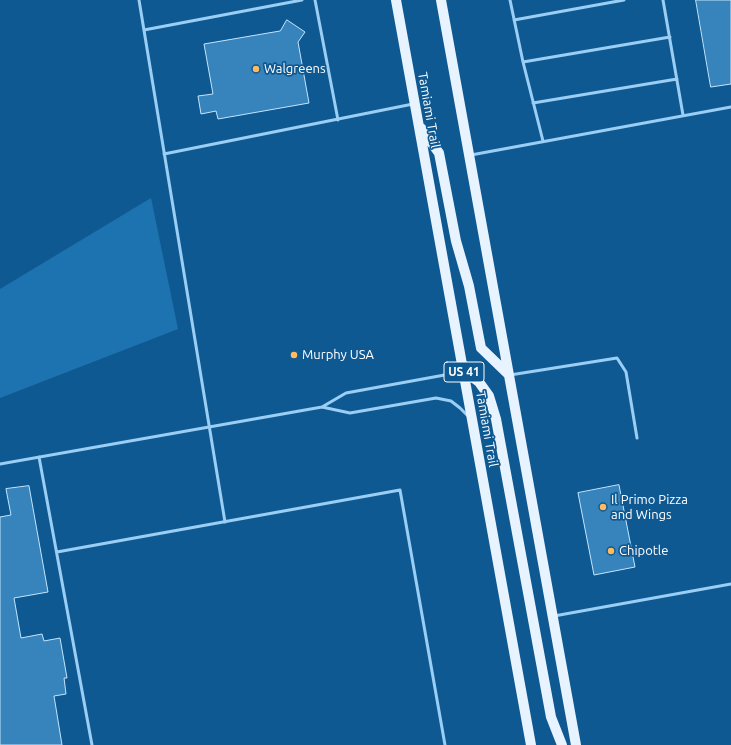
<!DOCTYPE html>
<style>
body{margin:0}
canvas{display:block;background:#0f5992}
</style>
<canvas width="731" height="745"></canvas>
<script>
const ctx = document.querySelector('canvas').getContext('2d');
ctx.lineJoin = 'round';
function fill(path, color) {
  ctx.fillStyle = color;
  ctx.fill(path, 'evenodd');
}
function strokePath(path, color, width, dash) {
  ctx.strokeStyle = color;
  ctx.lineWidth = width;
  ctx.lineCap = dash ? 'butt' : 'round';
  ctx.setLineDash(dash || []);
  ctx.stroke(path);
}
function write(font, color, halo, rows, align = 'center') {
  ctx.font = font + ' Ubuntu,sans-serif';
  ctx.lineWidth = 3.5;
  ctx.setLineDash([]);
  ctx.textBaseline = 'middle';
  ctx.strokeStyle = halo;
  ctx.fillStyle = color;
  for (const [text, x, y, turn = 0] of rows) {
    ctx.save();
    ctx.translate(x, y);
    ctx.rotate((+turn || 0) * Math.PI / 180);
    ctx.textAlign = isNaN(turn) ? turn : align;
    if (halo) ctx.strokeText(text, 0, 0);
    ctx.fillText(text, 0, 0);
    ctx.restore();
  }
}
fill(new Path2D(`
 M151 198 178 329 0 398V289Z`), '#1d72b0');
const building = new Path2D(`
 M696 0H731V84L711 87Z
 M287 20 305 32 298 42 309 103 218 119 216 111 201 114 198 96 213 94 204 44 280 31Z
 M619 485 635 567 594 575 578 493Z
 M29 486 48 592 14 598 21 638 42 634 44 641 60 638 67 678H64L66 694 54 696 62 745H0V517L11 515 6 489Z`);
fill(building, '#3783bb');
strokePath(building, '#c2e5fe', 1);
strokePath(new Path2D(`
 M139 0 225 522
 M315 0 338 120
 M510 0 523 62 543 141
 M663 0 683 115
 M514 20 624 0
 M144 30 302 0
 M523 62 670 37
 M533 103 677 79
 M164 154 413 104
 M471 155 731 107
 M510 375 617 358 626 372 637 438
 M322 407 350 413 436 398 451 401 460 408 468 416
 M39 457 92 745
 M0 464 322 407 346 393 461 372
 M57 552 400 490 445 745
 M554 616 731 584`), '#9acef4', 3);
strokePath(new Path2D(`
 M396 0 531 745
 M441 0 576 745
 M421 128 439 153 456 241 469 286 481 348 509 375
 M464 371 479 382 489 396 496 419 551 717 562 745`), '#e7f3ff', 10);
for (const [x, y, r, color] of [
 [256,69,4,"#ffbb5d"],
 [294,355,4,"#ffbb5d"],
 [603,507,4,"#ffbb5d"],
 [611,551,4,"#ffbb5d"]
]) {
  const dot = new Path2D();
  dot.arc(x, y, r, 0, 2 * Math.PI);
  ctx.fillStyle = color;
  ctx.fill(dot);
  strokePath(dot, '#0f5992', 1.5);
}
for (const [x, y, w] of [
 [464,372,40]
]) {
  const box = new Path2D();
  box.roundRect(x - w / 2, y - 10, w, 20, 3);
  ctx.fillStyle = '#0f5992';
  ctx.fill(box);
  strokePath(box, '#fff', 1);
}
write('bold 12px', '#fff', null, [
 ["US 41",464,372]
]);
write('13px', '#fff', '#0f5992', [
 ["Walgreens",264,69],
 ["Murphy USA",302,355],
 ["Il Primo Pizza",611,500],
 ["and Wings",611,515],
 ["Chipotle",619,551]
], 'left');
write('13px', '#fff', '#0f5992', [
 ["Tamiami Trail",429,110,80],
 ["Tamiami Trail",487,429,80]
]);
</script>
